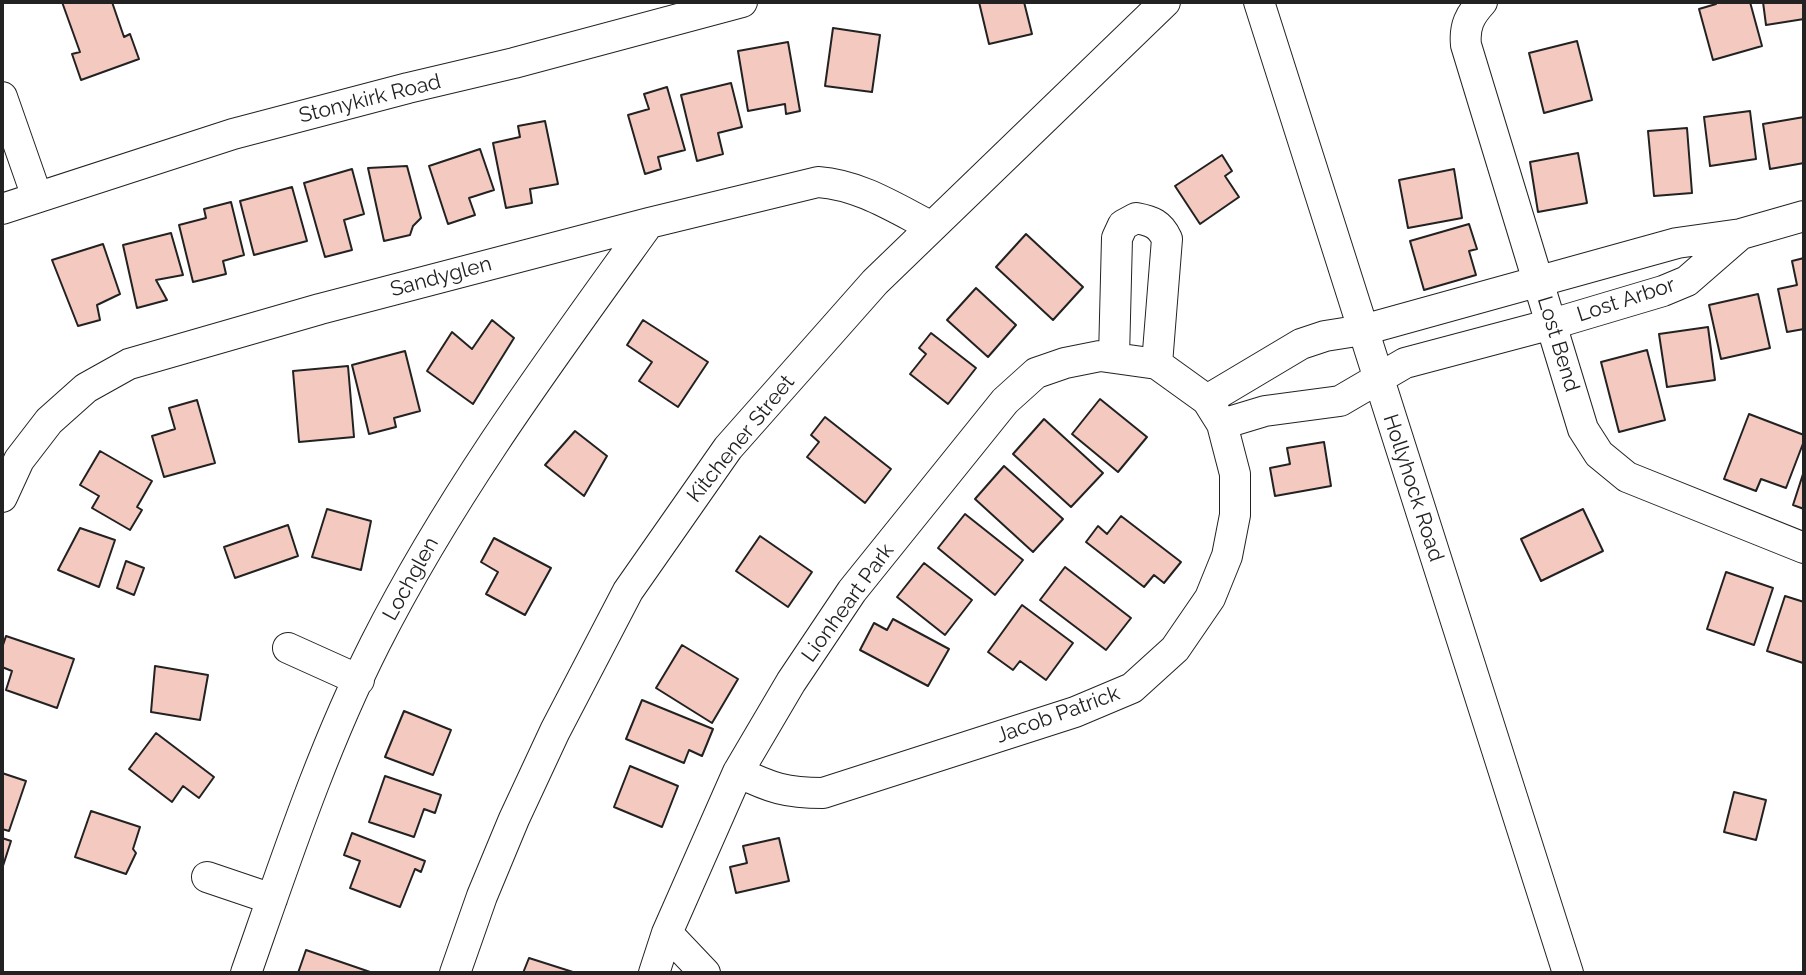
<!DOCTYPE html>
<style>
body{margin:0}
#map{position:relative;width:1806px;height:975px;overflow:hidden;background:#fff;font-family:Raleway,sans-serif}
canvas{display:block}
.frame{position:absolute;inset:0;border:4px solid #222;pointer-events:none}
</style>
<div id="map">
<canvas width="1806" height="975"></canvas>
<div class="frame"></div>
</div>
<script>
const ctx = document.querySelector('canvas').getContext('2d');
ctx.lineJoin = 'round';
function fill(path, color) {
  ctx.fillStyle = color;
  ctx.fill(path, 'evenodd');
}
function strokePath(path, color, width, dash) {
  ctx.strokeStyle = color;
  ctx.lineWidth = width;
  ctx.lineCap = dash ? 'butt' : 'round';
  ctx.setLineDash(dash || []);
  ctx.stroke(path);
}
function write(font, color, halo, rows, align = 'center') {
  ctx.font = font + ' Raleway,sans-serif';
  ctx.lineWidth = 5;
  ctx.setLineDash([]);
  ctx.textBaseline = 'middle';
  ctx.strokeStyle = halo;
  ctx.fillStyle = color;
  for (const [text, x, y, turn = 0] of rows) {
    ctx.save();
    ctx.translate(x, y);
    ctx.rotate((+turn || 0) * Math.PI / 180);
    ctx.textAlign = isNaN(turn) ? turn : align;
    if (halo) ctx.strokeText(text, 0, 0);
    ctx.fillText(text, 0, 0);
    ctx.restore();
  }
}
const building = new Path2D(`
 M62 2H112L124 37 130 34 139 59 81 80 72 54 80 52Z
 M979 2H1024L1032 34 989 44Z
 M1715 2H1750L1762 46 1713 60 1699 9 1716 4Z
 M1763 2H1804V19L1766 25Z
 M833 28 880 35 872 92 825 86Z
 M1577 41 1592 100 1544 113 1529 53Z
 M788 42 800 111 786 114 785 104 748 111 738 51Z
 M731 83 742 127 718 133 723 154 697 161 681 95Z
 M667 87 685 150 658 157 661 169 645 174 628 115 649 109 644 94Z
 M1750 111 1756 159 1710 166 1704 117Z
 M1804 117V163L1770 169 1763 124Z
 M545 121 558 184 530 189 532 203 506 208 493 143 520 137 518 126Z
 M1687 128 1692 193 1654 196 1648 131Z
 M480 149 494 190 469 198 475 215 448 224 429 166Z
 M1578 153 1587 203 1538 212 1530 162Z
 M1222 155 1232 171 1225 176 1239 197 1200 224 1175 186Z
 M407 166 421 218 413 226 410 235 384 241 368 168Z
 M352 169 364 214 344 220 352 250 325 257 304 183Z
 M1454 169 1462 218 1408 228 1399 180Z
 M292 187 307 241 254 255 240 201Z
 M231 202 244 255 223 261 226 274 193 282 179 225 206 218 204 209Z
 M1469 224 1477 249 1469 251 1476 275 1424 290 1410 241Z
 M171 233 183 275 156 280 167 300 137 308 123 245Z
 M1026 234 1083 287 1053 320 996 267Z
 M103 244 120 294 97 305 100 320 78 326 52 260Z
 M1804 258V329L1787 332 1778 289 1797 285 1792 261Z
 M976 288 1016 325 988 357 947 320Z
 M1758 294 1770 348 1721 359 1709 305Z
 M492 320 514 338 473 404 427 371 452 332 472 349Z
 M643 320 708 362 678 407 639 381 652 362 627 345Z
 M1708 327 1715 380 1667 387 1659 334Z
 M931 333 976 368 948 404 910 374 926 354 919 348Z
 M1647 350 1665 420 1619 432 1601 362Z
 M405 351 420 411 394 418 396 427 369 434 352 365Z
 M348 366 354 437 299 442 293 371Z
 M1100 399 1147 437 1118 472 1072 434Z
 M197 400 215 463 164 477 152 436 175 429 169 408Z
 M1749 414 1804 435V441L1786 488 1761 479 1756 491 1724 479Z
 M825 417 891 469 865 503 807 457 819 442 811 435Z
 M1044 419 1103 473 1071 507 1013 454Z
 M575 431 607 456 584 496 545 465Z
 M1324 442 1331 486 1275 496 1270 468 1290 464 1287 448Z
 M100 451 152 481 137 507 142 510 130 530 92 508 99 496 80 485Z
 M1004 466 1063 519 1033 552 975 499Z
 M1804 471V509L1793 505Z
 M327 509 371 521 361 570 312 557Z
 M1583 509 1603 551 1541 581 1521 539Z
 M965 514 1023 560 995 595 938 548Z
 M1121 516 1181 562 1164 583 1154 575 1144 587 1086 542 1098 526 1107 534Z
 M288 525 298 556 235 578 224 547Z
 M80 528 115 540 99 587 58 570Z
 M760 536 812 572 788 607 736 571Z
 M494 538 551 568 525 615 486 594 498 572 481 562Z
 M126 561 144 568 134 595 117 588Z
 M924 563 972 600 945 635 897 597Z
 M1065 567 1131 618 1106 650 1040 600Z
 M1726 572 1773 588 1754 645 1707 629Z
 M1785 596 1804 602 1803 663 1767 651Z
 M1022 605 1073 643 1046 680 1020 661 1013 670 988 652Z
 M893 619 949 649 928 686 860 650 874 623 887 630Z
 M6 636 74 659 57 708 6 690 12 671 2 667V648Z
 M682 645 738 679 712 723 656 688Z
 M155 666 208 675 200 720 151 712Z
 M642 700 713 729 702 756 689 750 684 763 626 739Z
 M404 711 451 730 433 775 385 757Z
 M156 733 214 777 199 798 183 786 172 802 129 769Z
 M630 766 678 786 662 827 614 807Z
 M2 773 26 781 9 831 2 829Z
 M385 776 441 795 435 813 424 809 414 837 369 822Z
 M1734 792 1766 800 1756 840 1724 832Z
 M91 811 140 827 133 849 136 853 126 874 75 857Z
 M352 833 425 861 421 872 415 869 400 907 350 888 360 861 344 855Z
 M2 838 11 841 2 869Z
 M779 838 789 881 736 893 730 867 747 863 743 846Z
 M306 950 373 973H298Z
 M529 958 576 973H523Z`);
fill(building, '#f3c9c0');
strokePath(building, '#222', 2);
const minor = new Path2D(`
 M1259 2 1568 973
 M1482 2C1470 15 1464 26 1466 45L1583 429 1599 454 1627 477 1804 548
 M2 97 37 197
 M2 209 233 134 408 88 514 63 742 2
 M1114 357 1117 238 1123 225 1136 218C1152 221 1160 224 1167 239L1157 364
 M1207 400 1301 344 1325 336 1363 330 1677 243 1741 234 1804 216
 M1222 424 1265 411 1340 401 1405 363 1552 324 1663 291 1687 281 1741 234
 M2 497 19 460 49 421 86 388 129 364 320 309 649 223 818 182C860 185 895 208 932 227
 M288 648 359 680
 M207 877 272 899
 M667 933 705 973
 M246 973C285 862 322 749 375 644 451 494 551 359 649 223
 M455 973 482 896 514 819 555 731 628 591 728 448 875 282 1165 2
 M654 973 667 933 738 772 791 682 852 591 1005 401 1036 373 1065 363 1100 356 1157 364 1207 400 1222 424 1235 474V515L1227 556 1210 598 1175 649 1132 688 1075 712 823 793C786 793 771 788 738 772`);
strokePath(minor, '#222', 32);
strokePath(minor, '#fff', 30);
write('21px', '#222', '#fff', [
 ["Stonykirk Road",370,99,-14],
 ["Sandyglen",441,277,-15],
 ["Lost Arbor",1626,300,-18],
 ["Lost Bend",1558,344,73],
 ["Kitchener Street",741,439,-51],
 ["Hollyhock Road",1413,488,72],
 ["Lochglen",411,579,-61],
 ["Lionheart Park",848,603,-54],
 ["Jacob Patrick",1058,715,-20]
]);
</script>
